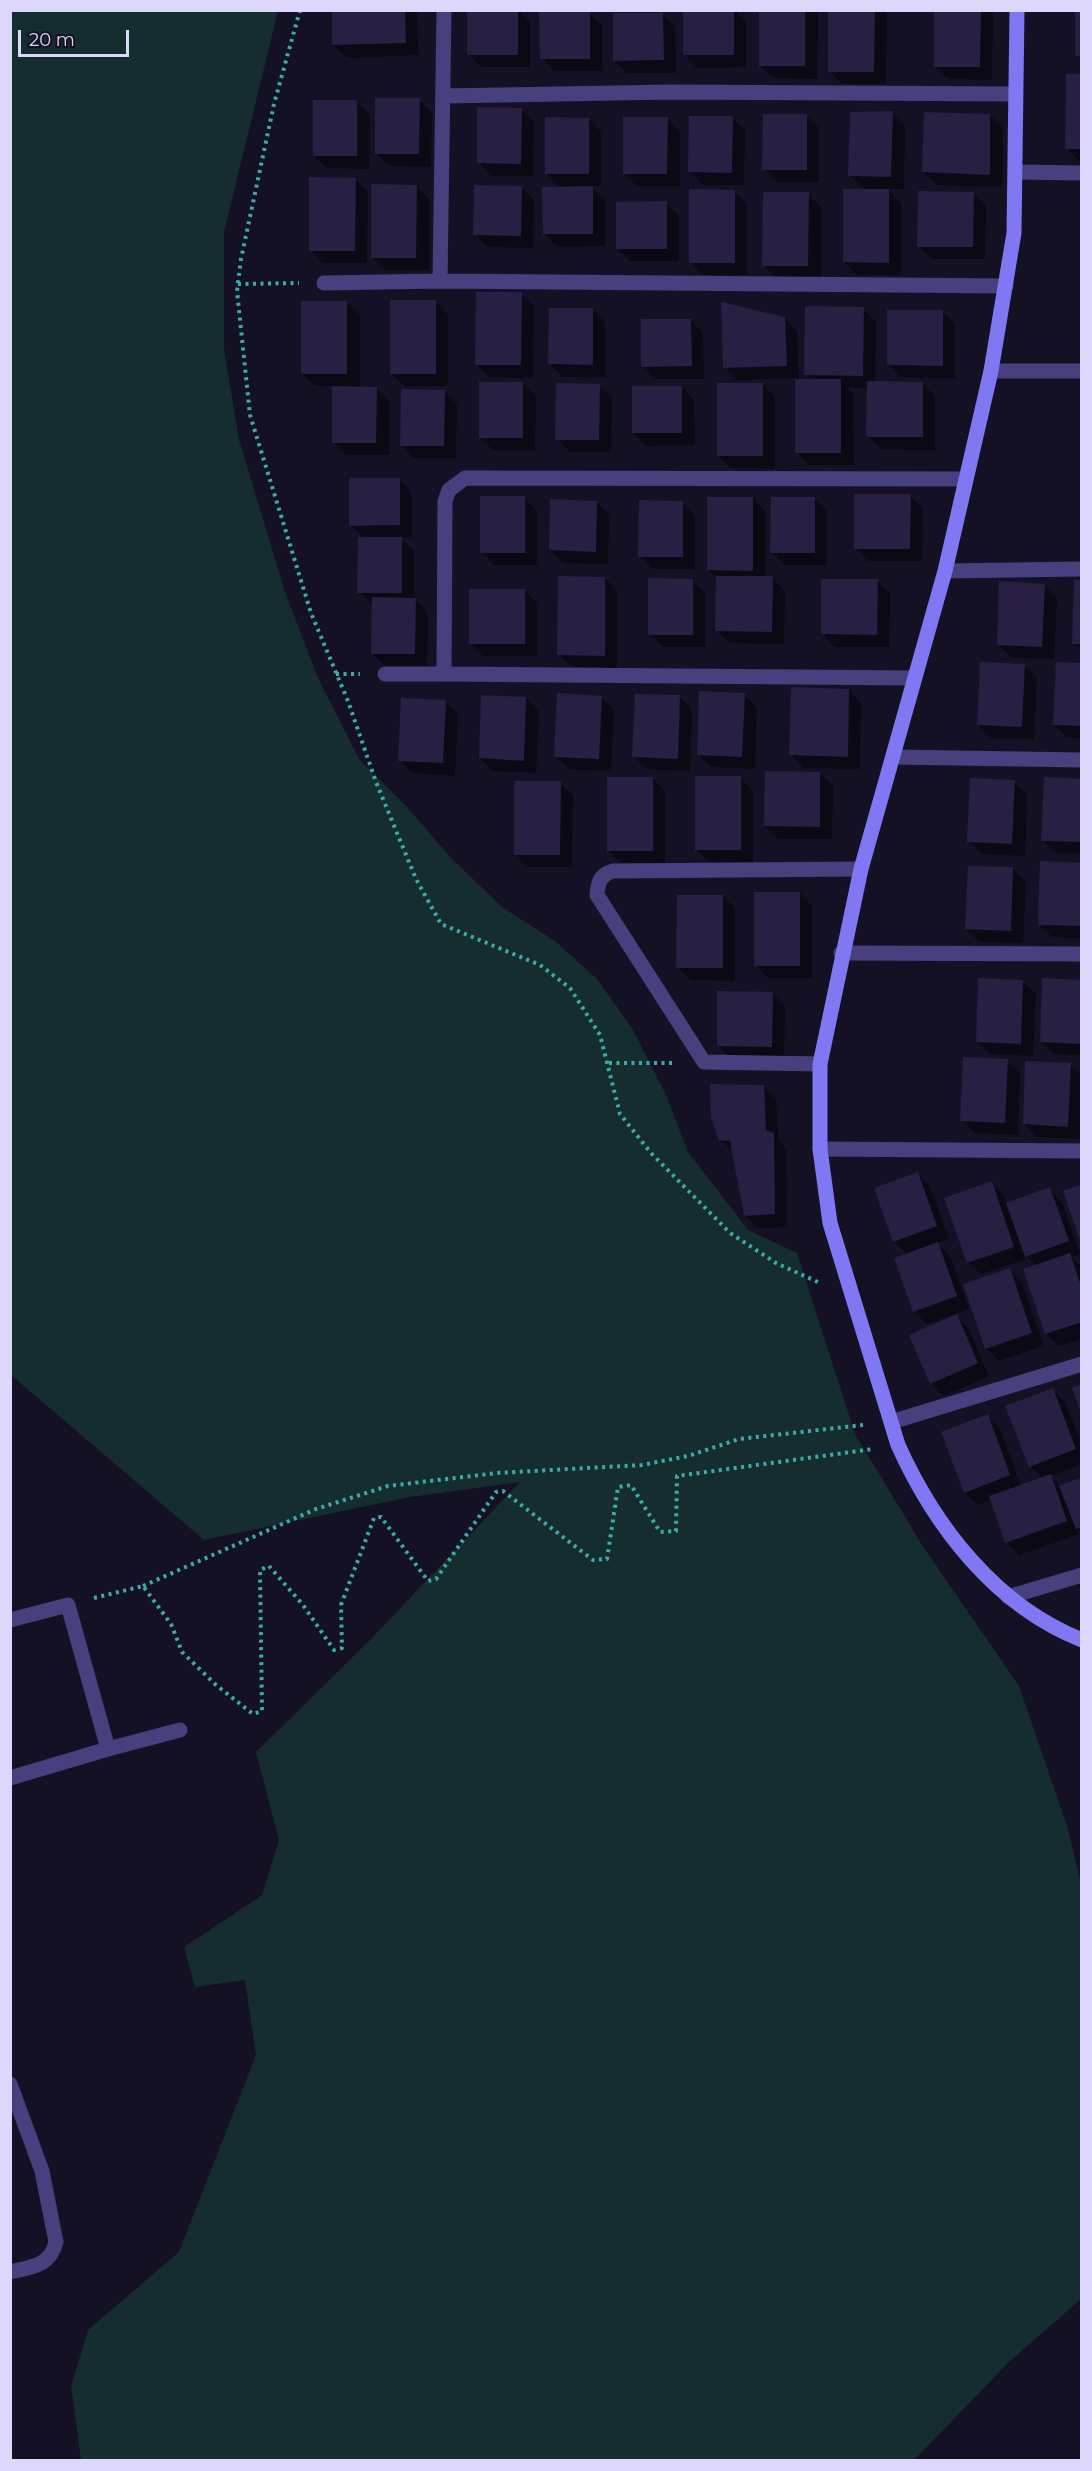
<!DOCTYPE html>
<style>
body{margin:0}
#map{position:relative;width:1092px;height:2471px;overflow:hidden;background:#151124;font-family:Montserrat,sans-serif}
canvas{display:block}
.frame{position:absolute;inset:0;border:12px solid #ddd8fb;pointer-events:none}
.scale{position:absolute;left:18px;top:30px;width:111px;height:27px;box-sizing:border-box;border:3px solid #ddd8fb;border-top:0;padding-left:8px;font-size:18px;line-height:21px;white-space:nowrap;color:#ddd8fb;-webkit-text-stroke:4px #151124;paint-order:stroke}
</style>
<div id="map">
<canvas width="1092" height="2471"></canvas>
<div class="frame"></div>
<div class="scale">20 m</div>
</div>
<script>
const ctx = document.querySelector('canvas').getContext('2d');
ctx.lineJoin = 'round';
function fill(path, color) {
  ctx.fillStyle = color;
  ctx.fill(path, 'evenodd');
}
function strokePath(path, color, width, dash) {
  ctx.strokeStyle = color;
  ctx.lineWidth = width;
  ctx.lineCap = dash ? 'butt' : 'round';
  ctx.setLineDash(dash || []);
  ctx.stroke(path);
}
fill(new Path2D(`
 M11 10 278 11 224 232V349L239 440 285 592 317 676 359 759 407 807 452 859 502 907 555 941 597 979 632 1028 666 1095 688 1152 748 1230 797 1253 855 1434 922 1545 1019 1686 1067 1826 1081 1883V2299L1010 2361 914 2460H81L71 2386 88 2330 179 2252 256 2055 245 1980 195 1987 184 1947 262 1895 279 1840 256 1752 370 1640 520 1482 410 1497 204 1540 11 1375Z`), '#152d2e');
fill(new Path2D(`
 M333 10H417L418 55 347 58 334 45Z
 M468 10H518L530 22V67H481L469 55Z
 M684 10H734L746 22V67L697 68 685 55Z
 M761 10H818L817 79 773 78 760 66Z
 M830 10H884L887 13 886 84H842L829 71Z
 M936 10H993L992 80 948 79 935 67Z
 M589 13 602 26V71H554L542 58Z
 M663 14 675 27 676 73H627L614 60Z
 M1082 76V161H1079L1067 148Z
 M419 100 432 113 431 167 389 166 377 154Z
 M357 102 370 115 369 169 327 168 314 156Z
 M521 109 534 122 533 176H491L479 163Z
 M892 113 905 126 904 189H887L901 203V275H857L844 262 865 190 850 176Z
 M806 115 819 128V182H777L764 169Z
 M990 115 1003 128 1002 187 937 185 924 172Z
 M732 118 745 130 744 185H703L690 172Z
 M589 119 601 132V186H591L605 200V246L557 247 545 234 561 188 546 173Z
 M667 119 680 132V186H637L624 173Z
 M355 179 368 192 367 263H323L310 250Z
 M416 186 429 199V270H385L372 257Z
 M521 187 534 200 533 248 488 247 475 234Z
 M734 191 747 204V275H703L690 262Z
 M973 193 986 206 985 259H932L919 246Z
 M808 194 821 207V278H776L764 265Z
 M666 203 679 216V261H630L618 249Z
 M521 293 534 306 533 378 489 377 477 365Z
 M347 302 360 315V388H376L389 401V455H346L333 442 334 386H315L303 374Z
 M436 302 448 315V386H404L391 373Z
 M863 309 876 322 875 383 922 384 935 396V450L881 449 868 436V388L847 387 853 394 854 465H809L797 452 796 378 737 380 725 367 784 318 797 331 799 381H812L805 374Z
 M593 310 605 322V377H563L550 364Z
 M943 312 955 324V378L901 377 888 364Z
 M690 320 703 333 704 379H655L643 366Z
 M523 383 536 396 535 451 493 450 480 438Z
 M762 384 775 397V469L731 468 718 456Z
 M599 386 612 398 611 452H570L557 439Z
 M682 387 694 400 695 445 646 446 633 433Z
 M444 391 457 404 456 458H414L401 445Z
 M399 479 412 492V537L401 538 414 551V598L428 612 427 666H385L372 653 373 605 359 592 364 538 351 525Z
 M910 496 923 508 922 561H868L856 548Z
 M524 498 537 511V565H494L482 552Z
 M753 498 765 511V578H772L785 591 784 644 730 643 717 631 718 579 708 570Z
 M814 498 827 511V565H785L772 552Z
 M597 502 609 515 608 564 563 563 550 550Z
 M682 502 695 515V569H653L640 556Z
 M605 578 617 591V668L572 667 559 654Z
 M692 581 705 593V647H663L650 634Z
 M877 581 890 594 889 647H835L823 634Z
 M1082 582V651L1073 643Z
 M1044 585 1057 598 1054 659 1011 657 998 644Z
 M525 591 537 603V656H483L470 643Z
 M1082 664V738L1067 737 1054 725Z
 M1024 665 1037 678 1034 739 991 738 978 725Z
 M849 690 861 703 860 769 804 768 791 755Z
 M744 695 757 707 755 769 711 767 698 754Z
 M601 697 614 710 611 771 568 769 556 756Z
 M680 697 692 710 690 771 647 769 634 757Z
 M526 698 539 711 536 773 493 771 480 758Z
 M445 701 458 714 455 776 412 773 400 761Z
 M820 773 833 786 832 839H778L765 826Z
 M740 778 753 791V862H709L696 849Z
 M653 779 665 792V863H621L608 850Z
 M1082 780V854L1056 853 1043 840Z
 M1014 782 1027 794 1025 856 982 854 969 841Z
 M560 783 573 795 572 867H528L515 854Z
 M1082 864V938L1052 937 1039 924Z
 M1013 869 1026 882 1023 943 979 942 967 929Z
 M800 893 812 906V978H768L756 965Z
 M723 896 735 909V981L691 980 678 968Z
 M1082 981V1055L1054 1054 1041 1041Z
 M1023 982 1036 994 1033 1056 990 1054 977 1041Z
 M772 993 785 1006 784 1059 731 1058 718 1045Z
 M1007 1061 1020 1073 1018 1135 975 1133 962 1120Z
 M1070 1065 1082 1076 1080 1139 1037 1137 1024 1124Z
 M763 1086 776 1099 778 1139 786 1148 787 1227 758 1228 745 1215 733 1152 721 1139Z
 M918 1174 930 1187 949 1239 937 1243 951 1257 969 1309 927 1324 914 1311 908 1255 894 1241Z
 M991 1183 1004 1196 1007 1204 1049 1189 1062 1202 1080 1254 1071 1257 1082 1267V1339L1059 1346 1046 1333 1036 1266 1024 1254 1026 1259 981 1274 968 1262Z
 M1009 1270 1022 1283 1044 1346 999 1361 987 1349 965 1285Z
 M955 1315 969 1329 989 1376 944 1396 931 1383Z
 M1052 1389 1065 1402 1082 1445V1464L1050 1476 1061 1487 1082 1479V1533L1077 1529 1079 1534 1019 1555 1007 1542 992 1499 978 1505 965 1492 987 1416 1000 1428 1021 1486 1043 1478 1030 1466Z`), '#0007');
fill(new Path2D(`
 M332 10H405L406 43 332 45Z
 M467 10H518V55H467Z
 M683 10H734V55H683Z
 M759 10H805V66H759Z
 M828 10H875L874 72H828Z
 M934 10H981L980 67H934Z
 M1075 10H1082V56H1075Z
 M590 11V59H540L539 12Z
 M613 13H663L664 60 613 61Z
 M1066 74H1082V149H1065Z
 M375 98H420L419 154H375Z
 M313 100H357V156H313Z
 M477 107 522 108 521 164 477 163Z
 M893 111 891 177 848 176 850 112Z
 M924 112 990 114V175L922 172Z
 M763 114H807V170H762Z
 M689 116H733L732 173 688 172Z
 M545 117 589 118V174H545Z
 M623 117H668L667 174H623Z
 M309 177 356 178 355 251H309Z
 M371 184 417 185 416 258H371Z
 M474 185 522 186 521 236 473 235Z
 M593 186V234H543L542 187Z
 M689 189 735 190V263H689Z
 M843 189H889V263L843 262Z
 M918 191 974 192 973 247H917Z
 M763 192H809L808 266H762Z
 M667 201V249H616V202Z
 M476 292H522L521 365H475Z
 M390 300H436V374H390Z
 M301 301H347V374H301Z
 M721 302 785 317 787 366 723 368Z
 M805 306 864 307 863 376 804 375Z
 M549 308H593V365L548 364Z
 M887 310H943V366L887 365Z
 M641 319H691L692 366 641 367Z
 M795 379H841V453H795Z
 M867 381 923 382V437H866Z
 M479 382H523V438H479Z
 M556 383 600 384 599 440H555Z
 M717 383H763V456H717Z
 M332 386 377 387 376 443H332Z
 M632 386H682V433H632Z
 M401 389 445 390 444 446H400Z
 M349 478H400V525L349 526Z
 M854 494H911L910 549H854Z
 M480 496H525V553H480Z
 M707 497H753V571L707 570Z
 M771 497H815V553H770Z
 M550 499 597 501 596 552 549 550Z
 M639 500 683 501V557H638Z
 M358 537H402V593H357Z
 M558 576 605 577V656L557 655Z
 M716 576H773L772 632 715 631Z
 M648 578 693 579V635H648Z
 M821 579H878L877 635 821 634Z
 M1074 580H1082V644H1072Z
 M999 581 1045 584 1042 647 997 645Z
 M469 589H525V644H469Z
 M372 597 416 598 415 654H371Z
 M980 662 1025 664 1022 727 977 725Z
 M1056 662 1082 663V726L1053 725Z
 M791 687 849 689 848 757 789 755Z
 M699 691 745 693 742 757 697 755Z
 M557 693 602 696 599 759 554 757Z
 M635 694 680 695 678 759 632 757Z
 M481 695 526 697 524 761 479 758Z
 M401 698 446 700 443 763 398 761Z
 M765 771 820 772V827L764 826Z
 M695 776H741V850H695Z
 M607 777H653V851H607Z
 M1044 777 1082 779V842L1041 841Z
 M970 778 1015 780 1012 844 967 842Z
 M514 781H561L560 855H514Z
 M1040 861 1082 863V926L1038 925Z
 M968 866 1013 867 1011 931 965 929Z
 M754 892H800V966H754Z
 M677 895H723V968H676Z
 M978 978 1023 980 1021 1044 976 1042Z
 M1042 978 1082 980V1044L1040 1042Z
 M717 991 773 992 772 1047 717 1046Z
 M963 1057 1008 1059 1005 1123 960 1121Z
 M1025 1061 1071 1063 1068 1127 1023 1124Z
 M710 1084 764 1085 766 1130 774 1133 775 1214 744 1216 730 1141 719 1140 711 1118Z
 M918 1172 937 1226 893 1242 874 1188Z
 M992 1181 1014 1247 967 1263 944 1198Z
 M1082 1184V1243H1081L1063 1191Z
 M1050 1187 1069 1241 1025 1257 1006 1203Z
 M938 1242 957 1296 913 1312 894 1258Z
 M1070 1253 1082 1289V1322L1045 1334 1023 1269Z
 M1010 1268 1032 1333 985 1349 963 1284Z
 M957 1314 978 1363 930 1384 909 1335Z
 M1082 1384V1413H1081L1072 1388Z
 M1053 1388 1076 1449 1029 1467 1005 1406Z
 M988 1414 1010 1475 964 1493 941 1432Z
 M1051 1474 1067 1521 1005 1543 989 1496Z
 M1082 1477V1527L1076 1529 1059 1486Z`), '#281f43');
strokePath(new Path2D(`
 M300 10 274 104 241 259 237 291 250 415 311 613 348 701 376 782 416 879 441 924 540 965 570 988 600 1035 620 1114 651 1153 730 1233 776 1263 820 1283
 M238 284 299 283
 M336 674H360
 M609 1063H674
 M143 1586 316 1509 388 1486 497 1473 642 1465 688 1456 739 1439 863 1425
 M94 1598 143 1586 171 1624 182 1652 216 1685 253 1714 262 1711 260 1570 269 1566 303 1605 334 1650 342 1648 341 1605 374 1518 381 1517 428 1581 436 1579 496 1492 503 1491 593 1560 607 1559 618 1487 631 1485 660 1532 676 1531 677 1476 873 1449`), '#3aadab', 4, [3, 4.5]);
strokePath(new Path2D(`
 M385 674H444
 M820 1064 704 1062 597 895C598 882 600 875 613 871L861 869
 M10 1620 68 1605 108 1749 10 1778
 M108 1749 180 1730
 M10 2084 42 2171 56 2242C50 2266 32 2267 10 2272`), '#46407f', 15);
strokePath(new Path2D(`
 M444 96 671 92 1015 94
 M1017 172 1082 173
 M440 281 444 10
 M324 283 440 281 1006 286
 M991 371H1082
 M945 571 1082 569
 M914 678 444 674 445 501 449 490 465 478 965 479
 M893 757 1082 760
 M841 953 1082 954
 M820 1149 1082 1151
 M891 1422 1082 1364
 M1008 1597 1082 1575`), '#46407f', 15);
strokePath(new Path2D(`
 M1017 10 1014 233 991 371 945 571 861 869 820 1064V1149L830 1223 898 1445C935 1527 996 1606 1082 1640`), '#8077f3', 15);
</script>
